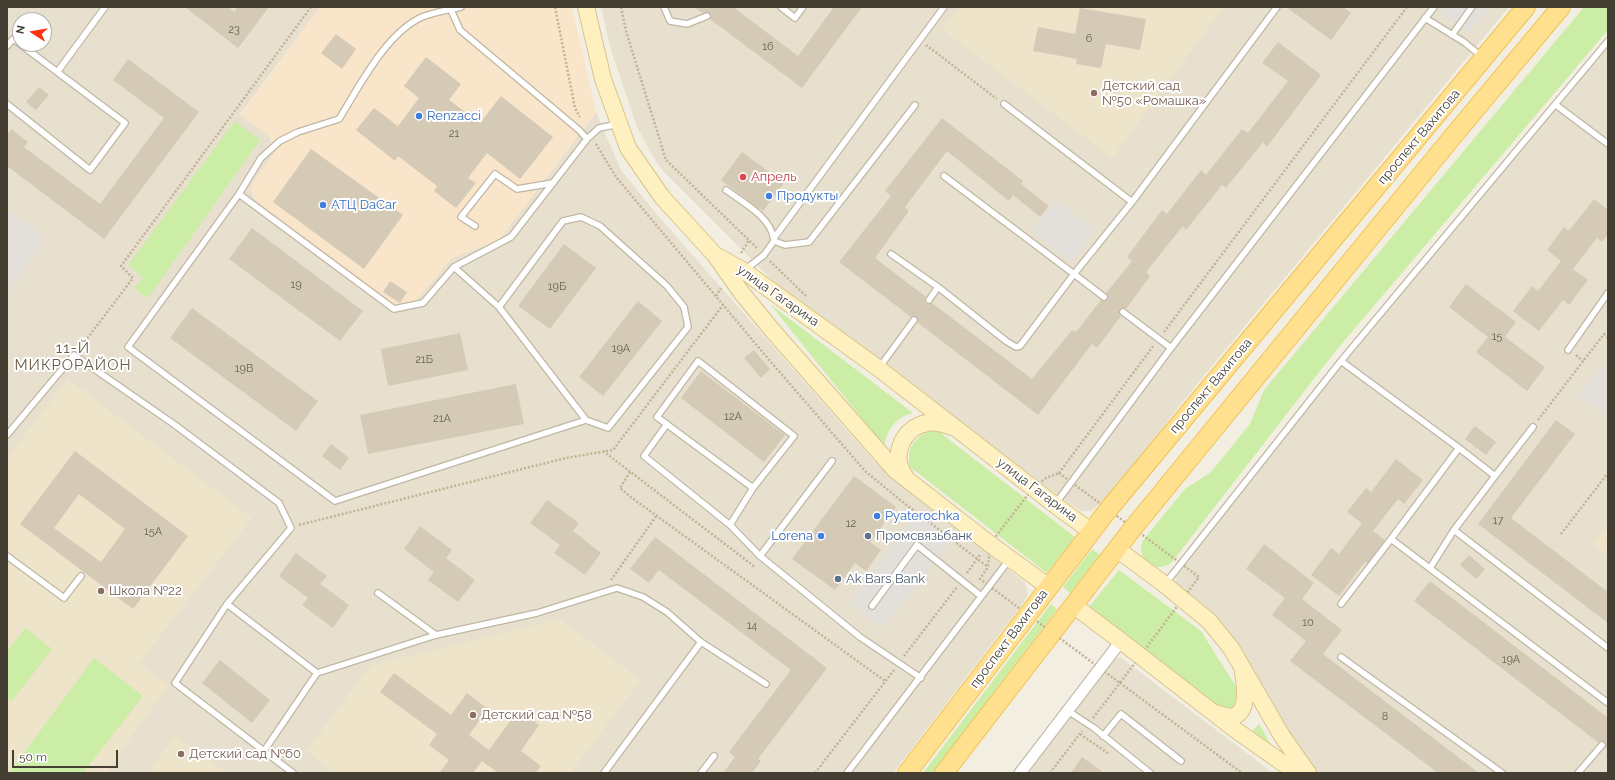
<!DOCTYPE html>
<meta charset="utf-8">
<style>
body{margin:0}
#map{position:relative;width:1615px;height:780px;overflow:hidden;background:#f3eee2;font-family:Raleway,sans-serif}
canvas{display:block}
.frame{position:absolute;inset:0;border:8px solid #453e32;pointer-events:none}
.north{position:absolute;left:12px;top:12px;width:40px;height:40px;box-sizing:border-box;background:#fff;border:1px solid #b5b2ad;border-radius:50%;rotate:282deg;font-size:11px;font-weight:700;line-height:16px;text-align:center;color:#453e32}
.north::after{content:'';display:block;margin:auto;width:14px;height:18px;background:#ff330d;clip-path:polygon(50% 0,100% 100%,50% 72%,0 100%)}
.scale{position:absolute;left:12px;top:750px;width:106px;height:18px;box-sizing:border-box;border:2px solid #453e32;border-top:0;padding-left:5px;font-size:12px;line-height:14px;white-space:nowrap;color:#453e32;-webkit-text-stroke:3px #fff;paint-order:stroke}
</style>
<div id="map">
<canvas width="1615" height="780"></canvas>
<div class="frame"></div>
<div class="north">N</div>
<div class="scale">50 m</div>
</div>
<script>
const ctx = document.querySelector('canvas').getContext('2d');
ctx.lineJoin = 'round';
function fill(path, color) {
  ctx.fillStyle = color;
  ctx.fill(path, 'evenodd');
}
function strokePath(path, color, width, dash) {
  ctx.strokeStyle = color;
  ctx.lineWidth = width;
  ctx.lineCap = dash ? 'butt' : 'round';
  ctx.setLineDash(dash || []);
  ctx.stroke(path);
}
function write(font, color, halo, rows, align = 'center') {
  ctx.font = font + ' Raleway,sans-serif';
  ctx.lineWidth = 4;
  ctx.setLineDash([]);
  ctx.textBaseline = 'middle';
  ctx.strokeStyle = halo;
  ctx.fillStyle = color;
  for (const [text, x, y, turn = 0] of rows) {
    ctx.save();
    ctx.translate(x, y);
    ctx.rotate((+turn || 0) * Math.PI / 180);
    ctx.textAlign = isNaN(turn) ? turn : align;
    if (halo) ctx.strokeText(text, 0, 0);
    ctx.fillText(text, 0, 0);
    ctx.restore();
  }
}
fill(new Path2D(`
 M7 7H320L240 114 270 137 274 154 253 182 415 301 452 258 499 240 596 112 621 170 659 217 872 459 883 469 1024 582 1027 588V596L1024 602 893 773H7ZM20 20H44V44H20Z
 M601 7H1509L1183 401 1109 496 1091 511H1082L1070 504 807 310 782 290 662 170 650 152 637 127 611 50Z
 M1608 41V773H1314L1233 642 1227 629 1178 587 1175 583 1176 572 1327 375Z
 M1120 657 1273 773H1025L1111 660Z`), '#e8e0cf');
fill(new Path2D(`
 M320 7H572L596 112 499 240 452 258 415 301 396 306 255 200 251 190 253 182 274 154 270 137 240 115Z`), '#f9e5ca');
fill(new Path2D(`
 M959 7H1224L1112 158 942 29Z
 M68 379 252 518 139 663 169 685 105 773H7V458Z
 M1608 524V556L1593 544Z
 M560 619 641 680 570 773H334L306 751 371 665Z
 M175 736 227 773H148Z`), '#eee4ca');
fill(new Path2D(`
 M1584 7H1608V30L1334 353 1172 562C1156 576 1133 558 1144 539L1185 489 1211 472 1250 424 1264 390Z
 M235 121 260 140 148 298 134 288 143 277 128 265Z
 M770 304 913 413C896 417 887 429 884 446Z
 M931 431H938L1075 537 1047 573 910 467C906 450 914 436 931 431Z
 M1092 549 1100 555 1070 593 1063 587Z
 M1119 570 1201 631 1240 693 1239 703 1231 709H1221L1089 607Z
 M1051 604 1057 609 933 773H923Z
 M25 628 52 649 12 701 7 697V652Z
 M94 658 143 696 83 773H9Z
 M1259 724 1274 750 1251 732Z`), '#cceda5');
fill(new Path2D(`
 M1441 7H1489L1469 33 1439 10Z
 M1057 200 1095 230 1071 261 1031 230Z
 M7 210 44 236 7 296Z
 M1601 367 1608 373V418L1579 396Z
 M919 511 953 538 883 628 849 602Z`), '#e3e0db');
fill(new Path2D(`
 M185 7H228L234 12 238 7H269L238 48Z
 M694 7H733L798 56 834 7H862L802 88 710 19 711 16 709 12 702 13Z
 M1286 7H1343L1351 13 1331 40Z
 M1080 8 1146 19 1140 50 1106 44 1101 68 1076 64 1077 59 1033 51 1038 27 1075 34Z
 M336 34 356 49 342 69 321 53Z
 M1278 42 1321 75 1267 147 1263 142 1226 188 1222 185 1186 230 1183 226 1146 272 1150 276 1126 309 1122 308 1119 310V313L1121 316 1097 348 1092 344 1038 415 917 322V317L914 316 911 317 839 262 891 196 885 191 942 118 1023 181 1021 184 1049 206 1040 217 1013 195 1009 201 947 151 905 207 909 211 875 258 926 297 925 300 926 303 929 304 932 303 1032 379 1072 330 1076 332 1101 300 1104 301 1108 299V296L1106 293 1132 261 1127 257 1162 210 1167 214 1201 170 1206 175 1242 129 1248 133 1288 81 1262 63Z
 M426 57 461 84 449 100 480 123 501 96 553 137 520 179 487 153 468 178 476 183 456 208 434 191 437 186 398 156 395 161 356 130 374 108 398 126 419 98 404 86Z
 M128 59 199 112 104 239 7 166V135L11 129 28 142 24 147 100 204 164 118 113 80Z
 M39 87 49 95 36 110 26 102Z
 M311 149 403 215 364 269 273 202Z
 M742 152 784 183 763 211 721 180Z
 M1594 199 1608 210V234L1602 242 1597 238 1573 269 1588 280 1569 305 1563 300 1539 331 1513 311 1532 286 1538 291 1561 261 1547 250 1564 227 1569 231Z
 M252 228 363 311 340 341 229 259Z
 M564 244 596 268 550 329 518 306Z
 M390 281 407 292 400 303 383 292Z
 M1466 284 1516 322 1505 337 1545 367 1527 391 1476 352 1488 337 1449 307Z
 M638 301 662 321 603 396 579 377Z
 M192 308 318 401 296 431 170 338Z
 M460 333 468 370 388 386 381 349Z
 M754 350 770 369 761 378 744 358Z
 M701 371 785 435 764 462 681 398Z
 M516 384 524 424 368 454 360 415Z
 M1556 420 1575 434 1511 518 1608 592V623L1478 524Z
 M1475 426 1496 442 1486 455 1465 439Z
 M331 444 349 458 340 470 322 456Z
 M75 451 188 536 133 609 20 524ZM79 494 125 529 101 562 54 528Z
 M1396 459 1423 480 1404 504 1398 499 1373 531 1385 540 1367 564 1365 562 1339 596 1311 575 1331 548 1339 554 1362 523 1347 512 1366 488 1371 492Z
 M854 476 896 507 870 542 881 550 866 571 855 563 835 590 792 559Z
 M547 500 579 523 573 531 601 553 585 575 554 553 560 545 530 523Z
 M420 526 452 550 446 558 475 580 458 602 428 580 434 572 404 549Z
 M655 537 827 668 758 759 761 761 752 773H723L735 757 729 752 791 670 659 570 649 583 630 569Z
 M1264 544 1314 583 1302 599 1342 630 1323 654 1479 773H1438L1290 661 1306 641 1272 615 1285 598 1246 569Z
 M296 553 327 576 320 584 349 605 333 628 302 605 308 598 279 576Z
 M1469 555 1485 569 1476 579 1460 565Z
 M1430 581 1608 718V750L1605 748 1606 744 1604 742 1601 741 1599 743 1414 601Z
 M220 660 270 700 252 723 202 683Z
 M394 673 451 715 467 693 488 709 469 735 489 750 518 710 539 725 521 751 541 766 536 773H498L482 761 473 773H439L449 760 429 745 437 734 380 692Z
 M1082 757 1104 773H1071Z`), '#d5cab6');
const lane = new Path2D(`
 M461 7C449 10 434 12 422 17 386 33 359 87 339 119L298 132 280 141 261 158 239 194 128 347 335 501 586 420 608 428 688 327 684 307 667 286 600 226 581 217 563 221 499 307
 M664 7 670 21 687 24 707 16
 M781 7 795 18 803 7
 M451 10 460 30 579 130 587 139
 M1425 18 1464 42 1481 56
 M1452 35 1472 7
 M7 46 13 39 20 44
 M58 71 105 7
 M7 104 90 170 125 123 20 44
 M1004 104 1132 202
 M1556 105 1608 144
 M726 190C744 203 771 217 774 240
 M239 194 394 309 423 303 454 267 499 307 586 420
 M475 226 461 217 495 174 517 189 553 183
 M774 238 944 7
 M891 254 938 287 1006 341 1016 347 1020 346 1074 274 944 176
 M454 267 511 237 587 139 599 128 619 124
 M746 269 764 255 774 241 785 245 809 242 915 105
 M1104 297 1074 274 1132 202 1277 7
 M929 300 938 287
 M1123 312 1171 348
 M1568 350 1608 293
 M1341 361 1459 448 1391 539 1608 703
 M879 368 914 320
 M667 424 644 456 730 525 760 556 860 637 921 678
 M7 435 74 355 175 425 279 503 291 528 227 604 175 683 264 751
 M1459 448 1495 476 1454 530 1608 648
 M1495 476 1533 427
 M1056 503 1171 348 1434 7
 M730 525 753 488 794 436 698 361 657 417 753 488
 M7 556 64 598 81 576
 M760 556 832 461
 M1430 568 1454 530
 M1165 584 1341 361 1608 41
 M378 593 436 635
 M227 604 317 673
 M1341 604 1391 539
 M872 606 917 545 981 596
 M701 642 766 684
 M1341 657 1502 773
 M1068 711 1094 728 1150 773
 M1103 736 1121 714 1181 761
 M293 773 264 751 317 673 436 635 537 613 617 588 643 597 667 612 701 642 604 773
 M701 773 714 756
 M847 773 1009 560
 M1578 773 1602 745`);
const street = new Path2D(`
 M1020 773 1121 641`);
const secondary = new Path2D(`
 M586 7 603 79 628 148 662 197 715 255 741 292 772 330 895 470 990 544 1049 587
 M719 257 744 271 878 368 1055 505 1092 532
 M905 476C890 456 903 427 927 423 936 421 943 424 952 427
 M1117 549 1164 584 1209 621 1231 648 1282 736 1308 773
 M1073 605 1121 641 1237 731 1297 773
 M1215 713C1221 714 1228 718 1234 716 1249 711 1245 685 1243 673`);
const primary = new Path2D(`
 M907 773 1108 510 1526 7
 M944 773 1133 528 1454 135 1561 7`);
strokePath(lane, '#bfb6a4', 8);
strokePath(street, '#bfb6a4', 13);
strokePath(secondary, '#d8c58c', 18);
strokePath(primary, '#f1c252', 20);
strokePath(new Path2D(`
 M555 7 575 108 580 117
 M621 7 626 31 666 160 758 249
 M926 45 997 99
 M596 144 616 177 765 355 865 471 904 503 988 567
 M741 253 749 240
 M770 261 807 297
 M716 296 721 288
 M1164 332 1407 7
 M80 348 133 278 121 266 311 7
 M1576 355 1583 361
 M1538 420 1604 334 1608 338
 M603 451 755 567
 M630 472 620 488 632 498 885 681
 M1059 473 1199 577 1120 683 980 579 988 567 990 544 1033 488 1046 478Z
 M1059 473 1154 345
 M299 525 566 458 613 450 723 305
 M1561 534 1608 473
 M967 573 980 555
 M611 580 657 515
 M904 656 957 587
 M1093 718 1120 683 1242 773
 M1080 734 1109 754
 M815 773 894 670
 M1050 773 1082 731`), '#c3b293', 2.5, [2, 2]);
strokePath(lane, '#fff', 5.5);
strokePath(street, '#fff', 11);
strokePath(secondary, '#fff0c0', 16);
strokePath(primary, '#ffe08f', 18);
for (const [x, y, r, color] of [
 [1094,93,4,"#8d6e63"],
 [419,116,4,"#3f7fe0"],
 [743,177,4,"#e0444e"],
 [769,196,4,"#3f7fe0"],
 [323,205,4,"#3f7fe0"],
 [877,516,4,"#3f7fe0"],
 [821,536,4,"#3f7fe0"],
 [868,536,4,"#5c6f8a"],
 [838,579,4,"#5c6f8a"],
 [101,591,4,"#8d6e63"],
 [473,715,4,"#8d6e63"],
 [181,754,4,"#8d6e63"]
]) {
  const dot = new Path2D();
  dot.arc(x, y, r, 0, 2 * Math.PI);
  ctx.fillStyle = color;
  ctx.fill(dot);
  strokePath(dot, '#fff', 1.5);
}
write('11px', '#696153', null, [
 ["23",234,30],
 ["6",1089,39],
 ["16",768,47],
 ["21",454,134],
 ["19",296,285],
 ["19Б",557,287],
 ["15",1497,337],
 ["19А",621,349],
 ["21Б",424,360],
 ["19В",244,369],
 ["12А",733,417],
 ["21А",442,419],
 ["17",1498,521],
 ["12",851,524],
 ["15А",153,532],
 ["10",1308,623],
 ["14",752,626],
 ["19А",1511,660],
 ["8",1385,717]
]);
write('13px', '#785e54', '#fff', [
 ["Детский сад",1102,86],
 ["№50 «Ромашка»",1102,101],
 ["Школа №22",109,591],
 ["Детский сад №58",481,715],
 ["Детский сад №60",189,754]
], 'left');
write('13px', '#366cbe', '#fff', [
 ["Renzacci",427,116],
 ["Продукты",777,196],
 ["АТЦ DaСar",331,205],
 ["Pyaterochka",885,516],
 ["Lorena",813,536,"right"]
], 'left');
write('13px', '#453e32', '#fff', [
 ["проспект Вахитова",1419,137,-50],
 ["улица Гагарина",778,296,35],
 ["проспект Вахитова",1211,386,-50],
 ["улица Гагарина",1037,490,37],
 ["проспект Вахитова",1009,639,-53]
]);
write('13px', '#be3a42', '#fff', [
 ["Апрель",751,177]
], 'left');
write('13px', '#4e5e75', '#fff', [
 ["Промсвязьбанк",876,536],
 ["Ak Bars Bank",846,579]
], 'left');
ctx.letterSpacing = '1px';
write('15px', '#695c48', '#fff', [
 ["11-Й",73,348],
 ["МИКРОРАЙОН",73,365]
]);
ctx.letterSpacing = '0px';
</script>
